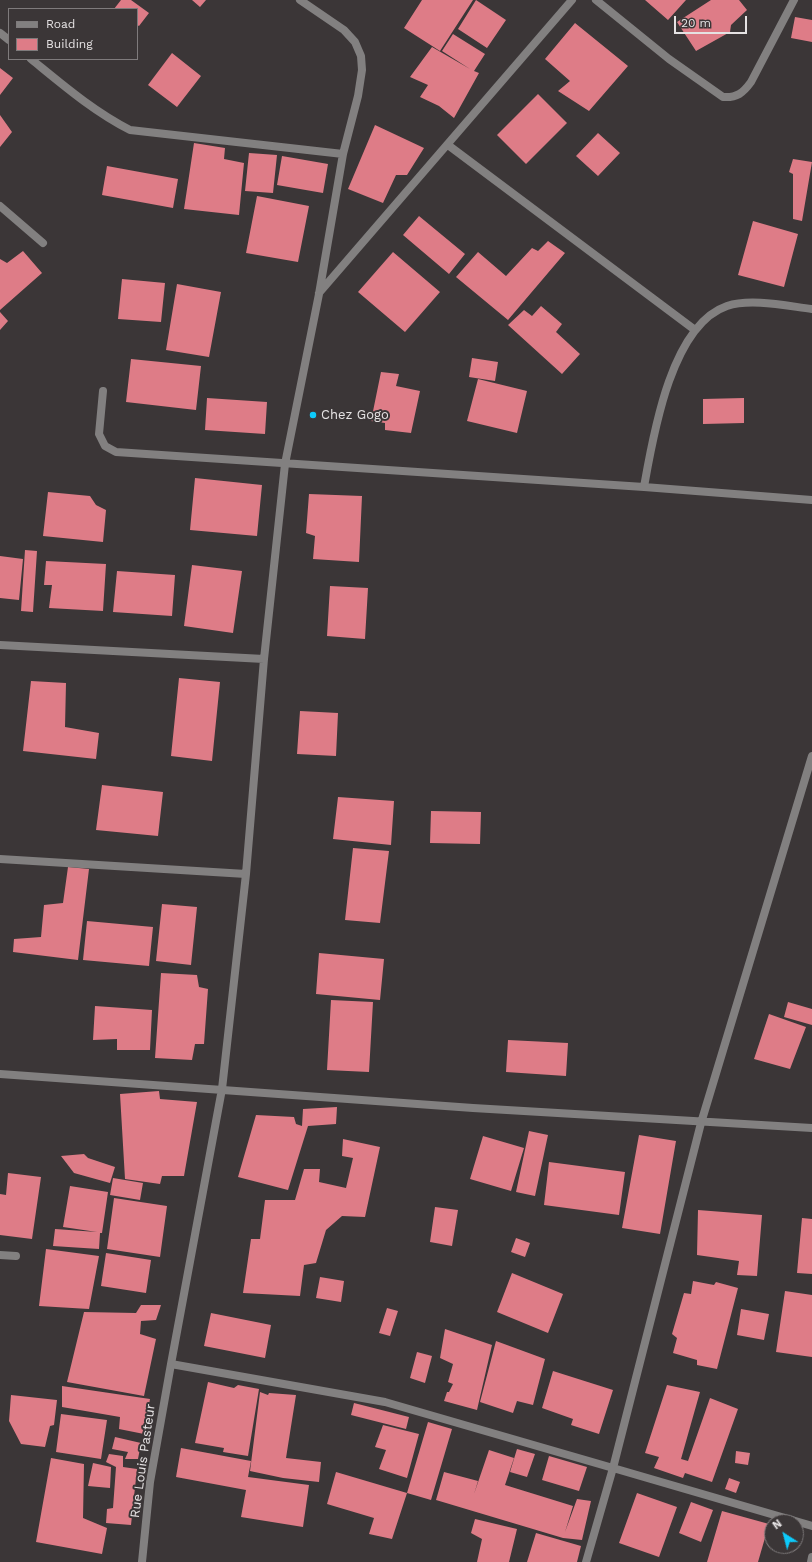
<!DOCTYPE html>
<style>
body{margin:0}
#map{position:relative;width:812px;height:1562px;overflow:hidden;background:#3b3637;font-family:"Work Sans",sans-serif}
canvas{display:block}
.legend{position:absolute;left:8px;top:8px;width:130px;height:52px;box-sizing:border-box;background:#3b3637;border:1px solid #7f7b7c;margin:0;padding:5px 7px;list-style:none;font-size:12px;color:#e5e2e3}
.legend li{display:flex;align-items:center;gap:8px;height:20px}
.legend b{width:20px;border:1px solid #7f7b7c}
.north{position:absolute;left:764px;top:1514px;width:40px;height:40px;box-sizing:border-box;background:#3b3637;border:1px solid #7f7b7c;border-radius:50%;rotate:324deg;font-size:11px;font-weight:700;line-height:16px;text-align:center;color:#e5e2e3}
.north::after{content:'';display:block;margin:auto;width:14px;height:18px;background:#0dcafa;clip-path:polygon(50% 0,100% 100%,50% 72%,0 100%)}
.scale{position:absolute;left:674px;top:16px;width:73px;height:18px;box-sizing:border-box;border:2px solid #e5e2e3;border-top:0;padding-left:5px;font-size:12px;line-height:14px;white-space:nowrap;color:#e5e2e3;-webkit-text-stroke:3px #3b3637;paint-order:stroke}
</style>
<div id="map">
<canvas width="812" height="1562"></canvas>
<ul class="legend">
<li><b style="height:5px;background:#828080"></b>Road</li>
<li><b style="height:11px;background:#de7c87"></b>Building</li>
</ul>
<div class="north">N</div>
<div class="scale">20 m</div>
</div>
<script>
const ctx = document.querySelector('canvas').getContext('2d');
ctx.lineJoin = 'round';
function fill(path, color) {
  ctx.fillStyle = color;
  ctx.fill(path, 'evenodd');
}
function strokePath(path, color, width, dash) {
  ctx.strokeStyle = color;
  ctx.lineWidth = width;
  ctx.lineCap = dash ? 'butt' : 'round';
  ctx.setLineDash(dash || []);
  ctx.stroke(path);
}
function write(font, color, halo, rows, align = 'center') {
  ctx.font = font + ' "Work Sans",sans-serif';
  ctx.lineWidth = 4;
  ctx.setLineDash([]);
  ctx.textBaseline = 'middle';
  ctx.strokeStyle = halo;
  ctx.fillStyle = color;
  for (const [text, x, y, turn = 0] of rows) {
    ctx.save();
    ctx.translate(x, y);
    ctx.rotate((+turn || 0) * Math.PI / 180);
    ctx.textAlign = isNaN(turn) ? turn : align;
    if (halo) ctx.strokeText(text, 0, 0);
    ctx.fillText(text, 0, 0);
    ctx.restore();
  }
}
fill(new Path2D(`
 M121 0H131L149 13 139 26 137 25V9H114Z
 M192 0H206L200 7Z
 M422 0H473L440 51 404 28Z
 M476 0 506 20 487 48 458 29Z
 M645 0H686L668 20Z
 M711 0H739L747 10 731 25 730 32 696 51 677 22Z
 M795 17 812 20V42L791 38Z
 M575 23 628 66 589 111 558 91 570 81 545 59Z
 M453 34 485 54 474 71 479 73 454 118 439 106 420 97 428 85 410 77 432 47 470 69 442 51Z
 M172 53 201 76 177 107 148 85Z
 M0 68 13 78 0 95Z
 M538 94 567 123 526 164 497 135Z
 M0 115 12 132 0 147Z
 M375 125 424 148 407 175H396L383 203 348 189Z
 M598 133 620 153 598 176 576 156Z
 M194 143 225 148 224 159 244 163 239 215 184 209Z
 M249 153 277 155 273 193 245 191Z
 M282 156 328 164 323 193 277 185Z
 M793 159 812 162 802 221 793 219V174L789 172Z
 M107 166 178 179 173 208 102 195Z
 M257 196 309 206 298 262 246 253Z
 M419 216 465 254 449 274 403 235Z
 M753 221 798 234 784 287 738 275Z
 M548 241 565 253 508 320 456 277 478 252 506 276 532 248 538 251Z
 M23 251 42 273 0 310V259L7 263Z
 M393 252 440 292 405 332 358 292Z
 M122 279 165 283 161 322 118 319Z
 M177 284 221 292 209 357 166 350Z
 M541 306 562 324 556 332 580 354 562 374 508 325 524 310 532 316Z
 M0 312 8 321 0 330Z
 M472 358 498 362 495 381 469 377Z
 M131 359 201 366 196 410 126 402Z
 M381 372 399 374 396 386 420 391 411 433 385 430V423L371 421Z
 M478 379 527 391 517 433 467 421Z
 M207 398 267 402 265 434 205 430Z
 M744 398V423L703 424V399Z
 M195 478 262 485 257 536 190 530Z
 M48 492 90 496 96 505 106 510 103 542 43 536Z
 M309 494 362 496 359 562 313 559 315 536 306 533Z
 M25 550 37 551 33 612 21 611Z
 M0 556 23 559 19 600 0 598Z
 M46 561 106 564 103 611 49 608 52 585H44Z
 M192 565 242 571 233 633 184 626Z
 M117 571 175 575 172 616 113 612Z
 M330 586 368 588 365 639 327 636Z
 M179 678 220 682 212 761 171 756Z
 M31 681 66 683 65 727 99 733 96 759 23 751Z
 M300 711 338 713 336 756 297 754Z
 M102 785 163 792 158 836 96 830Z
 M338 797 394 801 391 845 333 839Z
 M431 811 481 812 480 844 430 843Z
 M353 848 389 851 380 923 345 920Z
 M68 867 89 869 78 960 13 952 14 939 41 937 44 905 63 903Z
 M162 904 197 907 191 965 156 961Z
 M87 921 153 927 149 966 83 960Z
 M319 953 384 959 380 1000 316 994Z
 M161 973 197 975 199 987 208 989 204 1044H195L192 1060 155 1058Z
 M331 1000 373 1002 369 1072 327 1070Z
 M788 1002 812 1009V1025L784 1017Z
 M95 1006 152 1010 150 1050H117V1039L93 1040Z
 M769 1014 806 1027 790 1069 754 1059Z
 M508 1040 568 1043 566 1076 506 1072Z
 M159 1091 160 1099 197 1102 184 1176H162L160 1184 125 1179 120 1094Z
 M337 1107 336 1124 308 1126 288 1190 238 1177 256 1115 294 1117 296 1124 302 1126 303 1109Z
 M529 1131 548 1135 535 1196 516 1192Z
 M639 1135 676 1141 660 1234 622 1228Z
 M483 1136 524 1148 511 1191 470 1179Z
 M343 1139 380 1147 365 1217 342 1216 326 1230 316 1263 304 1265 300 1296 243 1293 251 1239H260L265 1200H295L304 1169H320L319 1182 346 1188 353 1158 342 1156Z
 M84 1154 88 1158 115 1167 110 1183 74 1173 61 1156Z
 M549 1162 625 1172 619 1215 544 1205Z
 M8 1173 41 1177 32 1239 0 1235V1194L6 1195Z
 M113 1178 143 1183 140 1200 110 1195Z
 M70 1186 108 1192 102 1233H100L99 1249 53 1246 55 1229 97 1232 63 1227Z
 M114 1198 167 1206 160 1257 107 1249Z
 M435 1207 458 1210 452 1246 430 1242Z
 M698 1210 762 1215 757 1276 737 1275 739 1261 697 1255Z
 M802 1218 812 1219V1274L797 1273Z
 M516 1238 530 1243 525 1257 511 1252Z
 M46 1249 99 1256 89 1309 39 1306Z
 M106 1253 151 1260 146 1293 101 1286Z
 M512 1273 563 1294 548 1333 497 1312Z
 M320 1277 344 1281 341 1302 316 1298Z
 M693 1281 714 1285 716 1282 738 1288 717 1369 697 1365V1360L673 1353 677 1338 672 1334 684 1293 691 1294Z
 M785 1291 812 1295V1357L776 1352Z
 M141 1305H161L156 1320 141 1321 140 1334 156 1339 144 1396 67 1382 84 1312 136 1313Z
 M387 1308 398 1311 390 1336 379 1333Z
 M741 1309 769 1314 764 1340 737 1335Z
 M211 1313 271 1325 265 1358 204 1346Z
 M445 1329 492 1345 477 1410 444 1401 447 1392H449L453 1384 448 1382 453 1364 440 1358Z
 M496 1341 545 1359 533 1405 517 1401 513 1413 480 1402Z
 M417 1352 432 1356 425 1383 410 1378Z
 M553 1371 613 1390 599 1434 571 1425 573 1419 542 1408Z
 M208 1382 234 1388 238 1385 259 1389 248 1456 223 1452 224 1448 195 1443Z
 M667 1385 700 1392 681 1459 688 1461 710 1398 738 1409 712 1482 685 1473 683 1478 654 1468 659 1457 645 1453Z
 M62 1386 150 1399 144 1434 119 1429 120 1417 62 1407Z
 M260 1392 268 1395 269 1393 296 1395 286 1458 321 1462 319 1482 283 1478 250 1471Z
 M11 1395 57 1400 54 1425 50 1426 45 1447 21 1444 9 1421Z
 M354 1403 409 1417 406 1429 351 1415Z
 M61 1414 107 1420 101 1459 56 1452Z
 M428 1422 452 1429 431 1500 407 1493Z
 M383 1425 419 1434 407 1478 379 1469 386 1450 375 1447Z
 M115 1437 141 1443 138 1459H125L128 1452 112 1449Z
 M181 1448 251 1461 248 1477 309 1485 303 1527 241 1517 246 1490 176 1477Z
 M517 1449 535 1454 527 1477 510 1472Z
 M489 1450 514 1458 505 1485 573 1506 565 1532 577 1499 591 1501 582 1540 563 1538 436 1500 444 1472 478 1481 474 1494Z
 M736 1451 750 1453 748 1465 735 1463Z
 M109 1454 123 1456V1467L137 1469 131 1525 106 1523 107 1509 113 1508 116 1467 106 1462Z
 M549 1456 587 1467 579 1491 542 1480Z
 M51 1458 84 1464 83 1518 107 1528 102 1554 36 1542Z
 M93 1463 111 1467 110 1488 88 1486Z
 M336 1472 407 1493 392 1539 369 1534 374 1518 327 1504Z
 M729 1478 740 1482 736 1493 725 1489Z
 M637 1493 677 1507 659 1557 619 1543Z
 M691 1502 713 1510 701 1542 679 1533Z
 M722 1511 769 1524 758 1562H707Z
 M475 1519 517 1529 509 1562H477L482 1539 471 1533Z
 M536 1533 581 1546 577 1562H527Z`), '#de7c87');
strokePath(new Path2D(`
 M596 0 669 59 723 97C737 98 743 93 751 82L794 0
 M0 33 9 40
 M31 59C63 85 93 111 130 130L343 154
 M448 145 695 330
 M0 206 43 243
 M319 293 572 0
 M103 391 99 434 105 446 116 452 644 487 812 500
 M644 487C653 436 671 325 727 306 751 298 787 306 812 309
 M0 645 264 659
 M0 859 246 874
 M0 1074 473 1108 812 1128
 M0 1255 16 1256
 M171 1364 385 1402 613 1468 701 1123 812 756
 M142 1562 150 1482 171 1364 222 1089 246 874 264 659 285 464 319 294 343 154 358 96 362 70 361 56 355 42 344 30 300 0
 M586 1562 613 1468 812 1526
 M811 1562 812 1557`), '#828080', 8);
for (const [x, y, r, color] of [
 [313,415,4,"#0dcafa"]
]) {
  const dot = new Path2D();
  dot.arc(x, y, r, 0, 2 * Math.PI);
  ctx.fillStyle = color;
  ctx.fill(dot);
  strokePath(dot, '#3b3637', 1.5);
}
write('13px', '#e5e2e3', '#3b3637', [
 ["Chez Gogo",321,415]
], 'left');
write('13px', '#e5e2e3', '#3b3637', [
 ["Rue Louis Pasteur",143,1461,-82]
]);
</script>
